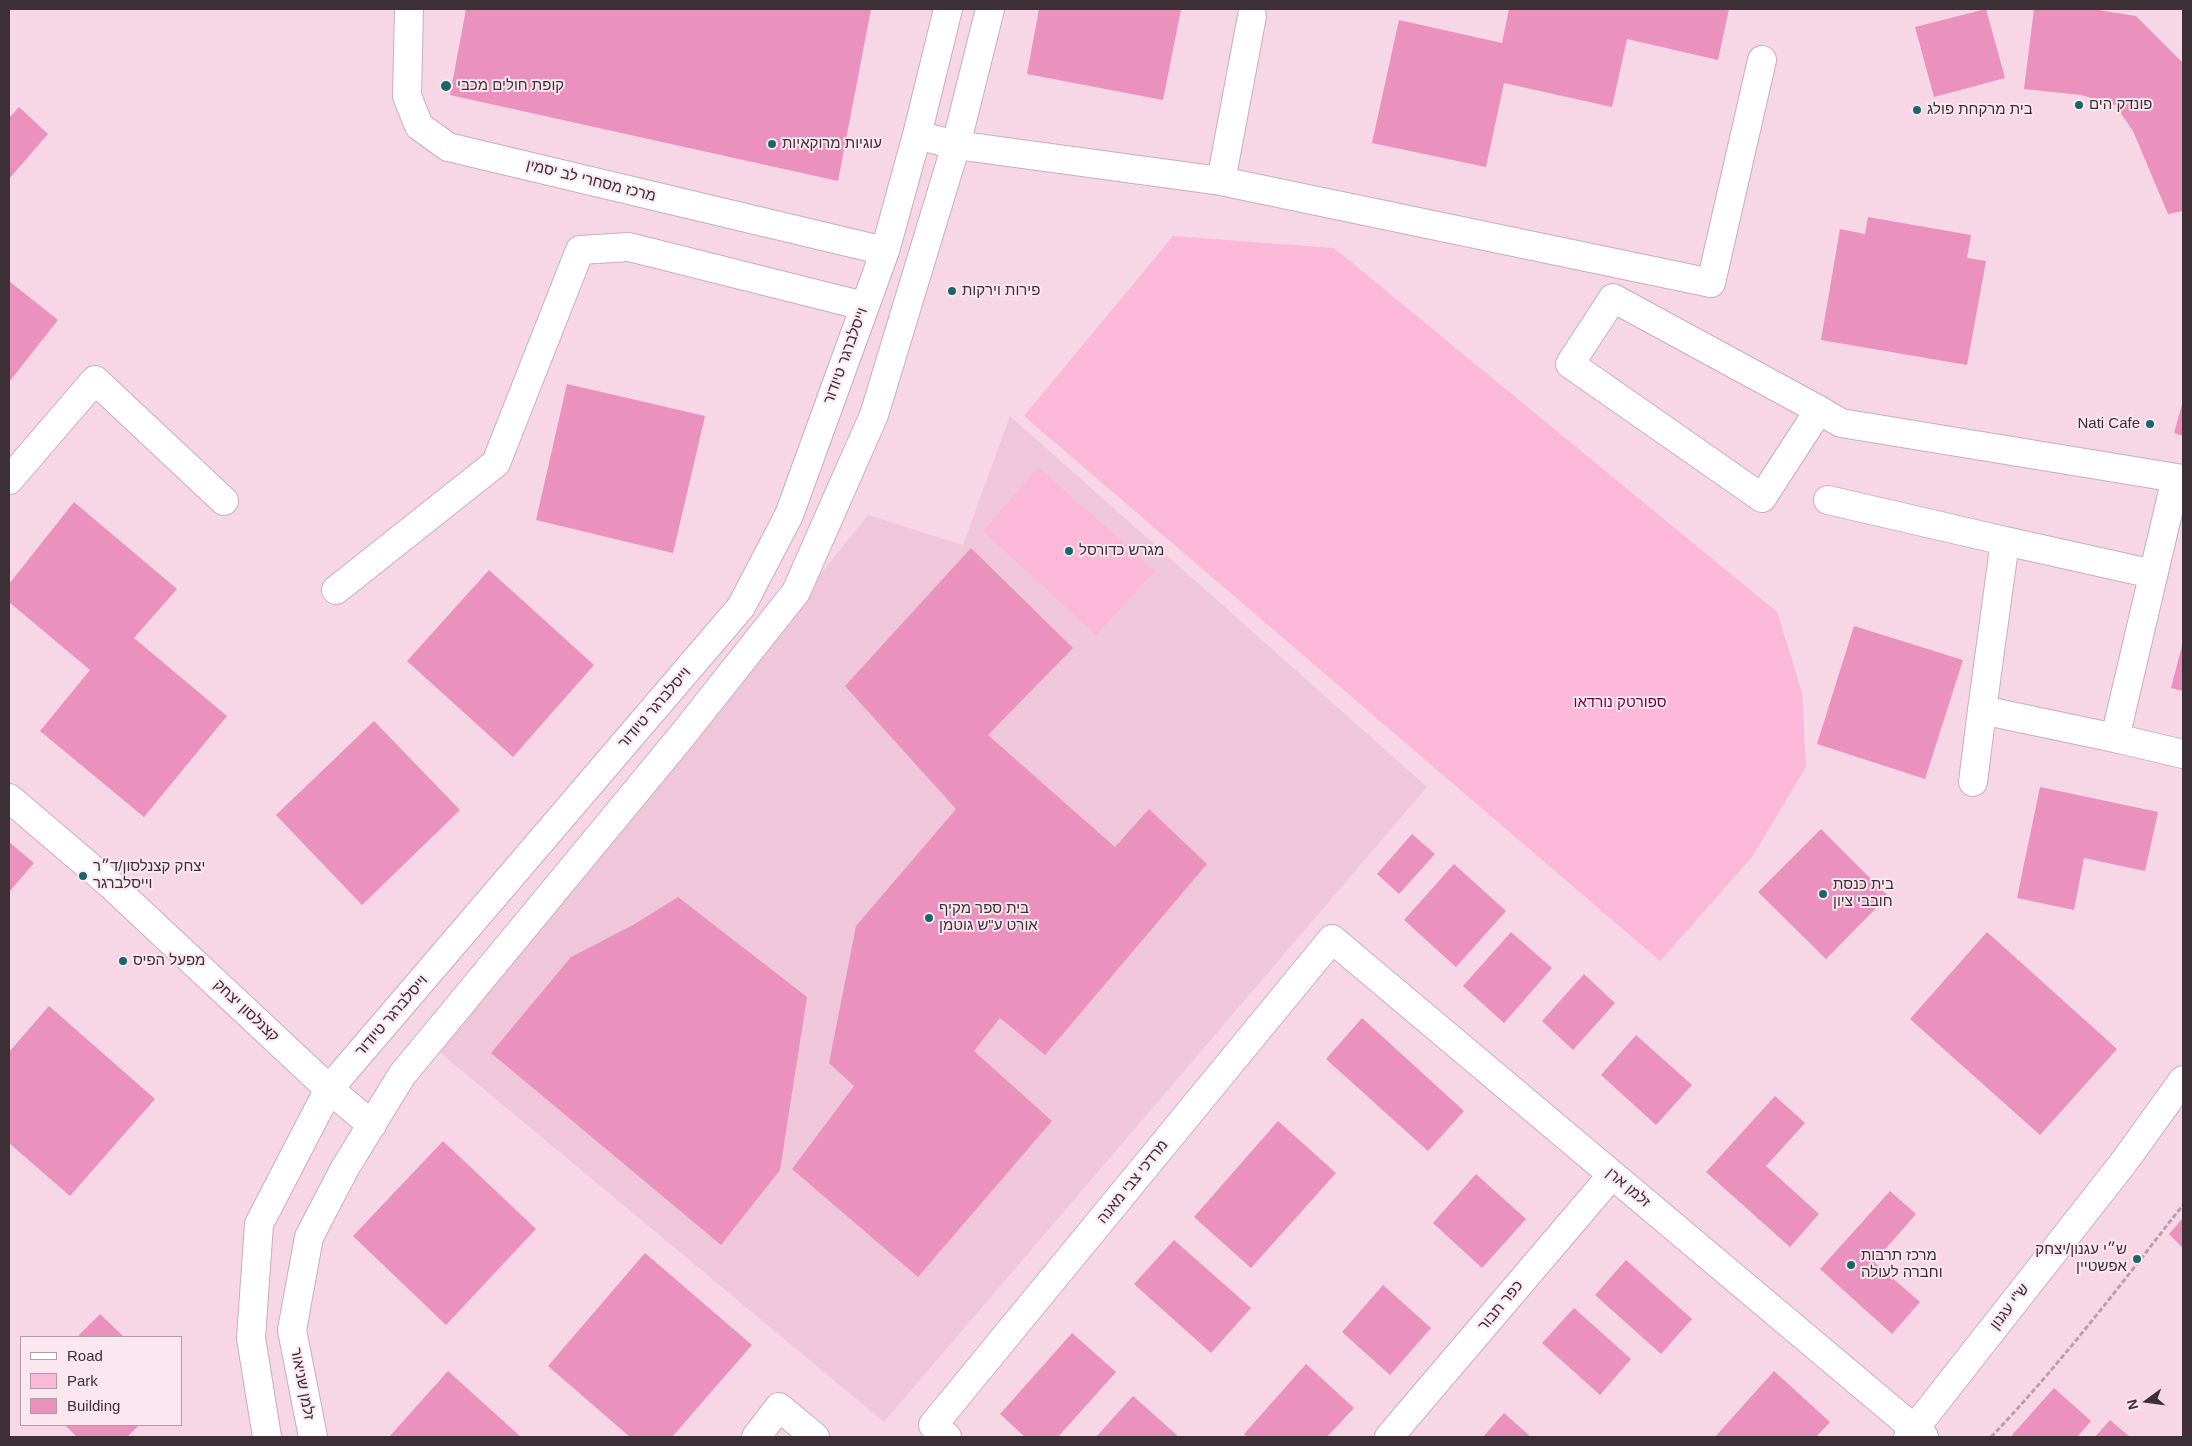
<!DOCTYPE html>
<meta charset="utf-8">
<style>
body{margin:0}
#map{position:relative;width:2192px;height:1446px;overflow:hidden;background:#f7d6e5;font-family:Helvetica,sans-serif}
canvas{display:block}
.frame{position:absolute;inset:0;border:10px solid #3c2f35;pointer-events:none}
.legend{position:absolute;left:20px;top:1336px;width:162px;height:90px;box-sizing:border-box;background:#fbe7f0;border:1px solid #af9da5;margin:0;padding:6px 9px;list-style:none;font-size:15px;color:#3c2f35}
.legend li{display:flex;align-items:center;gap:10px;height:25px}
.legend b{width:25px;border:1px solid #af9da5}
.north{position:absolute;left:2122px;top:1376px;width:50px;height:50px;-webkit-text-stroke:4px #fbe7f0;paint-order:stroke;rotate:256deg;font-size:14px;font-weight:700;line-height:20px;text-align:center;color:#3c2f35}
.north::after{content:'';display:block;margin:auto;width:18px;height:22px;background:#3c2f35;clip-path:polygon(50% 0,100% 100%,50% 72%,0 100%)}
</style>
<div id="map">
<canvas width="2192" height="1446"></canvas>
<div class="frame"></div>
<ul class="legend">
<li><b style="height:6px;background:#fff"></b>Road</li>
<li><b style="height:14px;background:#fcb8d9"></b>Park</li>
<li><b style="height:14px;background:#eb91be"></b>Building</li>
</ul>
<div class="north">N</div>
</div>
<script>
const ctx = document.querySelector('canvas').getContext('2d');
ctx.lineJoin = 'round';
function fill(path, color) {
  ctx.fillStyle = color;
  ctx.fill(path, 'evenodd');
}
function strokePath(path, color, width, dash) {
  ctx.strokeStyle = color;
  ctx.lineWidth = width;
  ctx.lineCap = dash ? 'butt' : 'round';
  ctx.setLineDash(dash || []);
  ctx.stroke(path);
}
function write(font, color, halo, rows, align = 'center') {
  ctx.font = font + ' Helvetica,"Noto Sans Hebrew",sans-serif';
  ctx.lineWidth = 4;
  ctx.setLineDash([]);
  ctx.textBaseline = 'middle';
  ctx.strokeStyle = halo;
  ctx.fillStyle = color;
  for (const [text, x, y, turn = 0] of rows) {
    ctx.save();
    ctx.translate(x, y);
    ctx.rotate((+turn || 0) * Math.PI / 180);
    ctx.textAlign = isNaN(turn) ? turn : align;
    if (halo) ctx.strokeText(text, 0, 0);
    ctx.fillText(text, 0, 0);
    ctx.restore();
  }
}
fill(new Path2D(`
 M1010 416 1427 787 884 1422 437 1050 868 515 963 545Z`), '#f0c7da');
fill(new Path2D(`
 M1173 236 1334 248 1777 612 1802 693 1806 767 1752 857 1660 961 1024 416Z
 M1038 467 1155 571 1096 635 983 531Z`), '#fcb8d9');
fill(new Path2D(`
 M466 9H871L838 181 450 95Z
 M1039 9H1181L1163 100 1027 74Z
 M1509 9H1729L1718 60 1627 39 1612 107 1504 83 1486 167 1372 143 1399 20 1502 43Z
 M1986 9 2005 78 1934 97 1915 27Z
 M2034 9H2092L2136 16 2183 63V211L2168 214 2133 131 2115 105 2081 95 2024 89Z
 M19 107 48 134 9 179V118Z
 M1868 217 1971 235 1967 258 1986 261 1967 365 1821 340 1840 229 1865 234Z
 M9 281 58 320 9 382Z
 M567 384 705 416 673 553 536 520Z
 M2183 401V436L2174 433Z
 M74 502 177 589 134 638 227 716 144 817 40 731 90 670 9 602V584Z
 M971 548 1073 648 988 735 1115 847 1149 809 1207 864 1045 1055 1000 1018 974 1051 1052 1121 918 1277 792 1169 854 1086 829 1063 856 926 956 809 845 686Z
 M489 570 594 665 513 757 407 661Z
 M1854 626 1963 660 1925 779 1817 744Z
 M2183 642V691L2171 688Z
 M374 721 460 810 362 905 276 815Z
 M2040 787 2158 812 2145 871 2084 858 2074 910 2017 898Z
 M1821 829 1888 896 1826 959 1758 892Z
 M1412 834 1435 854 1399 894 1377 874Z
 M9 842 34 863 9 892Z
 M1454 864 1506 911 1456 967 1404 920Z
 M678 897 807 997 780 1170 721 1245 491 1053 571 957 633 925Z
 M1511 932 1552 968 1504 1023 1463 986Z
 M1987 932 2117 1049 2040 1135 1910 1019Z
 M1584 974 1615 1003 1573 1050 1542 1021Z
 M49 1006 155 1099 70 1196 9 1143V1052Z
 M1362 1018 1464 1111 1428 1151 1326 1059Z
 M1636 1035 1692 1085 1656 1125 1601 1075Z
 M1775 1096 1805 1123 1766 1166 1819 1214 1790 1247 1706 1172Z
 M1278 1121 1336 1173 1251 1268 1194 1217Z
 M443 1141 536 1229 446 1325 353 1236Z
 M1476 1174 1526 1219 1482 1268 1433 1223Z
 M1890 1191 1916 1214 1874 1262 1920 1302 1892 1334 1820 1269Z
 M2183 1218V1248L2169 1234Z
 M1174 1240 1251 1308 1211 1353 1134 1284Z
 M645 1253 752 1345 672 1437H630L548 1366Z
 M1626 1260 1692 1319 1661 1354 1595 1295Z
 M1383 1285 1431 1328 1390 1375 1342 1332Z
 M1574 1308 1631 1359 1600 1395 1542 1343Z
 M100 1314 124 1337H77Z
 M1072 1333 1116 1372 1058 1437H1025L1000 1414Z
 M1306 1364 1354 1408 1327 1437H1247L1244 1434Z
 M448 1371 521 1437H389Z
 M1774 1371 1830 1422 1816 1437H1715Z
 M2054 1388 2091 1421 2077 1437H2015L2012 1435Z
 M1133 1396 1179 1437H1096Z
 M1504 1413 1531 1437H1483Z
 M2110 1420 2130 1437H2095Z
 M65 1425H139L127 1437H77Z`), '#eb91be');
const minor = new Path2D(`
 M409 9 407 96 419 126 448 147 885 251
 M917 135 956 145 1221 181 1711 283 1762 60
 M1221 181 1252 16
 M1819 410 1762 498 1570 364 1613 298 1819 410 1841 423 2183 479
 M9 480 95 380 224 501
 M1828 500 2005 541
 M336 590 496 463 580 250 629 247 864 306
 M1982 710 2005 541 2153 574
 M2115 738 2183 754
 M1973 782 1982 710 2115 738 2176 478
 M9 798 110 884 329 1089 372 1125
 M267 1437 251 1338 259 1224 329 1089 741 607 789 515 885 251 917 135 948 9
 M313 1437 292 1330 309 1237 345 1168 402 1075 681 737 796 592 874 415 956 145 990 9
 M756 1437 779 1407 815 1437
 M947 1437 933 1425 1332 939 1924 1437
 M1389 1437 1612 1175
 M1908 1437 2124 1162 2183 1080`);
strokePath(minor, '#ccacbb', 30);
strokePath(new Path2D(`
 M1991 1437C2060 1365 2121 1284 2183 1205`), '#b99fab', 3, [5, 2.5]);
strokePath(minor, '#fff', 28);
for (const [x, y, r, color] of [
 [446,86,6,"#19676a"],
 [2079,105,5,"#19676a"],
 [1917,110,5,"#19676a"],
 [772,144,5,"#19676a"],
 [952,291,5,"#19676a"],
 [2150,424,5,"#19676a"],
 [1069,551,5,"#19676a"],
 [83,876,5,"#19676a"],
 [1823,894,5,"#19676a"],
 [929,918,5,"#19676a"],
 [123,961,5,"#19676a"],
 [2137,1259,5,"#19676a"],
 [1851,1265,5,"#19676a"]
]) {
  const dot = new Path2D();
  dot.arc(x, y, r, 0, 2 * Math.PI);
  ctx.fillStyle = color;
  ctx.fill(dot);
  strokePath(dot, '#fbe7f0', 2);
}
write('15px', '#3c2f35', '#fbe7f0', [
 ["קופת חולים מכבי",457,86],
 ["פונדק הים",2089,105],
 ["בית מרקחת פולג",1927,110],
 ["עוגיות מרוקאיות",782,144],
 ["פירות וירקות",962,291],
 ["Nati Cafe",2140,424,"right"],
 ["מגרש כדורסל",1079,551],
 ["יצחק קצנלסון/ד״ר",93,867],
 ["וייסלברגר",93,884],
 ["בית כנסת",1833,885],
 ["חובבי ציון",1833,902],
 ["בית ספר מקיף",939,909],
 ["אורט ע\"ש גוטמן",939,926],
 ["מפעל הפיס",133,961],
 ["ש״י עגנון/יצחק",2127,1250,"right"],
 ["אפשטיין",2127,1267,"right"],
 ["מרכז תרבות",1861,1256],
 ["וחברה לעולה",1861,1273]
], 'left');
write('15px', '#3c2f35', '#fbe7f0', [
 ["מרכז מסחרי לב יסמין",591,181,14],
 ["וייסלברגר טיודור",846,356,-70],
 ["וייסלברגר טיודור",655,708,-49],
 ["קצנלסון יצחק",246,1011,43],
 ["וייסלברגר טיודור",392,1016,-49],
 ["מרדכי צבי מאנה",1133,1182,-51],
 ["זלמן ארן",1628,1188,40],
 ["כפר תבור",1501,1306,-50],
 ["ש\"י עגנון",2010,1307,-52],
 ["זלמן שניאור",302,1384,79]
]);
write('15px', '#6e0048', '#fbe7f0', [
 ["ספורטק נורדאו",1620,703]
]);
</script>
